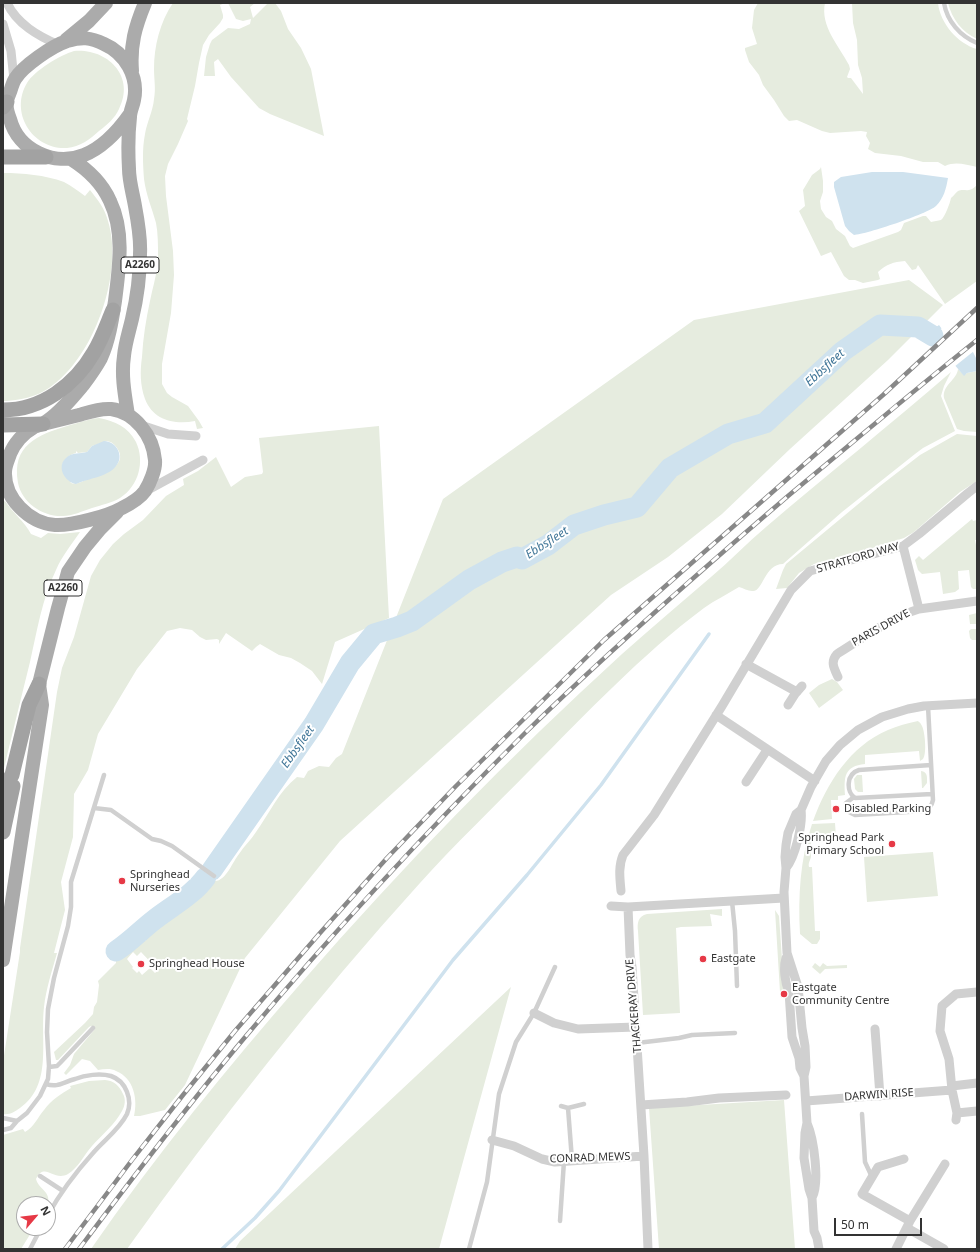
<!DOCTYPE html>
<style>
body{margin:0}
#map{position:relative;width:980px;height:1252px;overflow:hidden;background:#fff;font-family:"Noto Sans",sans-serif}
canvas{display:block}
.frame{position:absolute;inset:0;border:4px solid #333;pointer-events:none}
.north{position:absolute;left:16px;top:1196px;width:40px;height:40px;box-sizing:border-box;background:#fff;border:1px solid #adadad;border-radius:50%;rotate:62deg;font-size:11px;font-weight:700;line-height:16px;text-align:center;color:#333}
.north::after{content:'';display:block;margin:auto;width:14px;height:18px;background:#e63946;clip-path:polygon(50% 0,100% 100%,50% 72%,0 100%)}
.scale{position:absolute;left:834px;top:1218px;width:88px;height:18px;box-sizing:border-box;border:2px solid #333;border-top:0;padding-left:5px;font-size:12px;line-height:14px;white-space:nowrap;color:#333;-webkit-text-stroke:3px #fff;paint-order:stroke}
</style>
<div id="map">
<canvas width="980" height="1252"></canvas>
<div class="frame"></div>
<div class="north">N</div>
<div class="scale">50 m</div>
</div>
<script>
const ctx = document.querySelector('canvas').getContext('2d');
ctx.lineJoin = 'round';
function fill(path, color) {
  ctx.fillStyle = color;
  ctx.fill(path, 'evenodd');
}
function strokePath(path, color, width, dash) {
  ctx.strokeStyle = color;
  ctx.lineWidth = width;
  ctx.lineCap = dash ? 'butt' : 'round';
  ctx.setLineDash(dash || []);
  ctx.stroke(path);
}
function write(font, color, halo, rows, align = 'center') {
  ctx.font = font + ' "Noto Sans",sans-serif';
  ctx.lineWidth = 4;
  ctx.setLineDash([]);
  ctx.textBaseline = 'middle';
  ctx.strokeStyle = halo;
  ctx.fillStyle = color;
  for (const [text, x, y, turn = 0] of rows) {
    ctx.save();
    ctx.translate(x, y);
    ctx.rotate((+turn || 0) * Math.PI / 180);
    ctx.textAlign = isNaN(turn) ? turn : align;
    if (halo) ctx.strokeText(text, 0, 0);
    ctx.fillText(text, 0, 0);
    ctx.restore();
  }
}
fill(new Path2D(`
 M173 3H225L220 5 223 15V18L220 23 209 35 203 45 199 63 195 86 187 119 188 121 178 144 168 164 165 176 166 196 173 251 174 275 171 313 162 364V384L167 393 172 397 188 406 199 421 203 428 197 429 195 421C174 425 153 420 145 399 140 385 140 371 142 357 143 338 146 319 150 301 153 286 158 271 158 256 158 245 158 233 156 223 152 208 146 195 144 179 143 164 142 149 145 134 147 122 153 111 154 99 156 89 154 79 154 69 154 46 160 22 173 3Z
 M228 3H255L250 7 253 18 268 3H275L281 11 288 29 301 48 311 69 324 136 270 114 259 108 231 77 218 59 214 62 215 76H204L206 57 210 44 212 40 228 28 239 29 250 24 251 19 243 21 236 19Z
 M758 3H825C820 26 839 46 849 65L850 69 847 77 848 78H851L863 94 862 78 858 65 857 40 853 23 852 3H938C940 23 958 44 977 49V167C966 165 956 161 945 166L938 162H923L901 156 875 153 868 149 870 143 866 136 867 132 861 131 830 133 822 131 797 120 789 121 784 116 774 100 763 85 759 75 749 62 745 50V48L757 44 752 28 754 10Z
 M948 3H977V39C962 32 952 19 948 3Z
 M74 51C107 48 136 76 119 109 115 118 107 125 99 131 90 139 80 147 67 148 33 150 9 113 27 83 34 71 60 55 74 51Z
 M821 167 823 181V192L820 201 821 209 826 217 832 221 836 229 845 236 850 246 853 248 898 232 901 230 904 223 923 216H926L931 222C934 221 938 221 941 220 945 217 950 203 951 198 954 196 955 193 958 191 965 188 968 194 977 185V281L945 304 918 265 916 269 912 270 905 261C893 262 887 264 878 272L880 279 878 280 863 283 855 280H849L844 276 831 252 821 256 799 211 805 206 803 190 812 175 820 169Z
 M3 173C23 173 45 175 64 182 72 186 78 191 85 196L90 190C98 200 105 209 108 221 124 273 94 358 49 388 36 397 21 400 6 401H3Z
 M909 280 943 305 888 360 790 449 722 514 668 557 611 595 340 841 245 958 185 1085 165 1110 140 1116H134C138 1100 134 1078 116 1071 111 1068 104 1069 98 1070L90 1061 82 1059 66 1075 64 1073 70 1065 74 1054 95 1029 91 1026 89 1027 58 1060H56L54 1052 85 1023 93 1014 94 1007 97 1002 99 985 98 981 116 963V958L112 951 113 950 111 946 116 942 115 940 138 929 145 941H146L140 926 142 927 159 910 184 889 199 871C203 874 210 880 215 881 226 881 233 861 239 854 244 846 251 840 256 832 269 814 279 791 297 777L304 778 308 771 319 766 329 767 336 758 342 754 443 499 694 320ZM133 952 137 956 141 952 158 970 155 973 150 968 142 975 139 971 137 973 132 968 133 967 127 959Z
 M958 369 964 375 967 373 977 371V432L964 431 957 429 944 398C942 385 957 380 958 369Z
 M951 372 944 386 941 396 955 431 923 448 915 454 842 512 783 564C764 564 763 593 752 591 748 591 743 588 739 587 728 594 715 600 704 608 641 655 587 713 531 769 494 807 455 844 420 883 315 999 218 1122 127 1249H91C156 1155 227 1068 302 982 402 867 509 757 622 654 651 628 681 603 711 577 730 561 747 543 766 527 827 475 890 425 951 372Z
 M99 418C115 421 128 427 136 442 145 461 139 486 120 498 112 503 101 505 92 508 83 511 72 516 63 516 43 517 22 503 18 483 11 445 38 435 67 426 78 423 88 419 99 418ZM107 441C112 442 114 444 117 448 130 466 100 475 88 479 82 481 78 485 71 483L62 465C65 458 69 455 76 453V451L78 453 87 452 92 446Z
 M379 426 389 618 335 642 322 684 312 671 300 663 291 658 279 655 260 644 256 647 252 651 226 633 219 644V640L217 639 206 640 200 637 192 630 180 628 167 631 137 669 98 734 88 770 74 794 73 837 61 882 65 910 54 953H57C52 971 46 989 44 1007 40 1041 53 1085 20 1108 14 1112 10 1115 3 1114V1062L20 952V948L57 692 62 668 74 637 91 576 100 560 113 544 124 534 143 520 166 496 184 485 183 479 198 471 216 457 231 487 245 477 262 474 263 472 259 438Z
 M957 434 977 436V481L960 492 914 532 904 538 844 557 814 564 799 573 787 588 776 589 783 570 786 564 880 486 920 455Z
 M5 501C13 513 24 521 31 534L41 538 48 533 60 534 80 532C72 544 62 556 56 570 42 599 37 631 30 662 21 698 12 735 3 772V502Z
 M972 519 973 521 977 520V540H975L976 545H977V589H973L971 587 969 570 958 571 959 589 955 592 943 594 940 572 922 574 918 570 915 560 919 556 923 560Z
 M977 613V624H970L969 615Z
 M971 629H977V640H972L970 638 969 631Z
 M832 679 837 682 843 690 819 708 809 693 819 685Z
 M918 721C920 723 920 722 922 726 925 732 927 754 923 759L920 761 919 751 865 755V764C844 766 844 777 845 795L838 796V800H831L832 819 813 821C827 783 850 746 888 730 897 726 908 723 918 721Z
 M921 771C928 772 927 777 927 783L923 788H922Z
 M857 775H862L863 792H858L855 789 854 779Z
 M835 823 836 837H845V840L811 842C810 847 811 852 811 857 810 861 808 863 809 867H812L815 931H820V939L817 944H812L800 934C798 896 800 860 812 824Z
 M933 852 938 896 867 902 864 857Z
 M722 909V916L710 914 712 926 681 927 676 928 680 1013 643 1015 638 931C637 923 638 916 647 914Z
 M775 910 779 916 784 988 786 992H780Z
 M815 963 820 967 823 963 827 966 847 965V968L825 969 820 974 812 967Z
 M511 987 439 1249H235L240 1241Z
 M105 1080C114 1081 119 1085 123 1094 126 1099 125 1106 122 1111 115 1124 102 1135 92 1146 84 1155 78 1168 68 1174 53 1182 45 1161 36 1179 39 1190 51 1191 48 1204H24V1228H34L21 1249H3V1135L23 1129 25 1132C35 1126 37 1118 44 1110 51 1100 61 1094 71 1088L70 1086 89 1081Z
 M784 1100 795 1249H659L649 1108Z`), '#e6ecdf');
fill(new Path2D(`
 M872 172H903L948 178C946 189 944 198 936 206 927 214 867 234 854 235L849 231 845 226 834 187V182L841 177Z
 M931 324 935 328 939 325 942 329 973 352 977 360V371L967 373 964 376 931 337 928 327Z
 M104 441C116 441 125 456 116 466 108 477 89 478 76 484 65 482 56 467 66 458 72 452 80 454 87 452L92 446Z`), '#cfe2ee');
fill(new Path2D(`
 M943 327 960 338 974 351 954 367 930 339Z`), '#fff');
strokePath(new Path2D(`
 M222 1249 255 1218 279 1191 453 960 527 875 601 785 709 634`), '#cfe2ee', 3.5);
strokePath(new Path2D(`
 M212 870 314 724 350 663 374 634 397 627 412 621 469 580 502 562 517 557 522 559 548 545 574 525 604 515 637 507 670 468 728 434 765 423 843 351 880 325 918 327 933 336
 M116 951C130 942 141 930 154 920 172 906 193 895 206 877`), '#cfe2ee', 21);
strokePath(new Path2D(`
 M944 3C947 21 960 36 977 43
 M931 765 859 770C846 774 846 792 855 798L932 794
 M854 797 846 803 849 812 855 815 924 811C929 809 932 805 933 800L928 706
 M94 808 111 810 152 839 161 841 172 846 214 876
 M732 901 735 931 737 986
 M637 1043 679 1038 692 1035 735 1033
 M49 1067 57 1066 60 1063 93 1028
 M46 1084C58 1088 63 1082 75 1079 85 1075 100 1073 111 1076 126 1081 133 1100 127 1114 119 1130 104 1140 93 1153 76 1172 60 1193 48 1215
 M561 1106 568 1108 584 1104
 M568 1108 572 1160
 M862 1114 865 1162 872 1177
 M3 1118 17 1121
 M3 1130 11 1128 17 1121 27 1113 40 1096 48 1079 49 1066 47 1032 48 1009 54 978 68 926 71 907V882L104 775
 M40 1176 63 1191
 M560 1221 564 1161
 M30 1249 41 1228
 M469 1249 487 1182 499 1094 516 1042 534 1013 555 967`), '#d0d0d0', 4.5);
strokePath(new Path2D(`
 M7 3C17 24 38 36 59 45
 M3 24 11 51 14 80
 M141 425 168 434 196 436
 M146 491 203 460
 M903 546 919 609
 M746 664 797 692
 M838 677C834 668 830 662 837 654 861 639 892 617 919 609L977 601
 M788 705 795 694 802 686
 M716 715 815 781
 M746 782 767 750
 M786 868C795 858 803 824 801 810
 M621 891C620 879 618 867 623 855L654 815 722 706 791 590 810 571 903 546 919 534 968 493 977 486
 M611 906 628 907
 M786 958C783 968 785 983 789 992L792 1037 799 1058 800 1068 804 1076
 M534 1013 554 1023 578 1029 636 1027
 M875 1029 880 1096
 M952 1086 977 1083
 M806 1101 952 1090
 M641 1105 687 1102 719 1098 786 1095
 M957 1113 977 1111
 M956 1120 957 1113 952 1090 949 1059 940 1031 942 1006 956 994 977 992
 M807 1123C814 1139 820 1183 812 1198
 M492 1140 514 1146 542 1159 555 1162 644 1156
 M904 1159 878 1167 862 1194 910 1221
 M907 1228 944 1249
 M648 1249 644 1156 632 967 630 955 628 907 784 898
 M819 1249 817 1238 814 1231 812 1198 809 1189 804 1158 805 1133 807 1123 804 1076 806 1067 805 1046 802 1028 798 987 787 953 784 892 786 868 785 857 786 845 788 833 796 814 801 810 811 787 826 761 840 745 858 730 882 717 908 709 924 706 977 703
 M896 1249 910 1221 945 1164`), '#d0d0d0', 9);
strokePath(new Path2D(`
 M66 40 89 21 106 3
 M132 71C130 45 135 27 145 3
 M128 415C125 396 121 376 124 356 125 344 129 332 132 319 137 298 140 276 140 254 141 238 138 222 135 206 133 194 129 181 129 169 128 151 128 134 130 117 130 111 133 106 134 100 139 77 125 53 104 44 90 37 82 37 67 41 52 46 23 66 15 79 13 82 12 86 11 89 10 93 7 98 7 102 6 107 8 114 10 119 18 150 54 167 84 155 104 147 118 131 130 114
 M43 424C55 421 67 418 79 415 89 412 100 408 111 409 135 412 153 436 155 460 156 469 150 483 145 491 140 498 130 504 122 508 108 516 71 526 55 525 29 523 4 498 5 472 5 466 8 460 10 454 14 444 23 433 34 427 37 426 41 425 44 423 58 415 72 398 83 385 89 377 96 367 101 358 109 340 112 320 115 301 119 269 125 232 110 201 102 183 87 169 71 159
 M3 960 42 705 39 684 58 608 68 572 85 547 100 529 117 512`), '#ababab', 14);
strokePath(new Path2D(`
 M3 107 7 102
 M3 157H46
 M3 410C42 410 75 385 94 352 102 339 107 324 113 310
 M3 425 43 424
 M3 797 6 784 12 775 29 705 39 684
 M3 832 13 786`), '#a2a2a2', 15);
const rail = new Path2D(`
 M65 1249 132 1160 183 1095 235 1031 320 933 387 858 456 786 604 640 883 395 977 308
 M79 1249C133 1177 188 1105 246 1036 334 931 428 830 525 733 610 650 698 573 788 496 851 444 913 391 977 340`);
strokePath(rail, '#888', 4.5);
strokePath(rail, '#fff', 3, [9]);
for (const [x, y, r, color] of [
 [836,809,4,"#e63946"],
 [892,844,4,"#e63946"],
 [122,881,4,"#e63946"],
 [703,959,4,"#e63946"],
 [141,964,4,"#e63946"],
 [784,994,4,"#e63946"]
]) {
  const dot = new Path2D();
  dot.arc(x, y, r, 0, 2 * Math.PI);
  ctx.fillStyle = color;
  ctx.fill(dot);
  strokePath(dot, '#fff', 1.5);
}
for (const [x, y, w] of [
 [140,265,38],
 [63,588,38]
]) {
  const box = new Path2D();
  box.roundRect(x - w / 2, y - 8, w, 16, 3);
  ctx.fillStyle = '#fff';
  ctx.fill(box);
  strokePath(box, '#333', 1);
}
write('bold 10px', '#333', null, [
 ["A2260",140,265],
 ["A2260",63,588]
]);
write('11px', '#333', '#fff', [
 ["STRATFORD WAY",858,558,-16],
 ["PARIS DRIVE",881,628,-29],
 ["THACKERAY DRIVE",634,1006,-95],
 ["DARWIN RISE",879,1095,-4],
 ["CONRAD MEWS",590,1158,-2]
]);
write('11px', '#333', '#fff', [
 ["Disabled Parking",844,809],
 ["Springhead Park",884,838,"right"],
 ["Primary School",884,851,"right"],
 ["Springhead",130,875],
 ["Nurseries",130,888],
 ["Eastgate",711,959],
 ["Springhead House",149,964],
 ["Eastgate",792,988],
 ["Community Centre",792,1001]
], 'left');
write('italic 12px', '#3f7597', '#fff', [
 ["Ebbsfleet",825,368,-42],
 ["Ebbsfleet",547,543,-33],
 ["Ebbsfleet",298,747,-55]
]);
</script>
